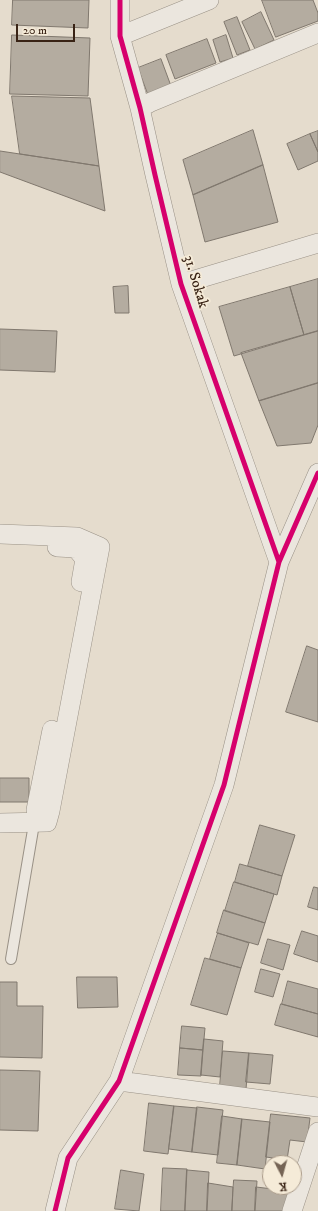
<!DOCTYPE html>
<style>
body{margin:0}
#map{position:relative;width:318px;height:1211px;overflow:hidden;background:#e5dccd;font-family:"IM FELL DW Pica",serif}
canvas{display:block}
.north{position:absolute;left:262px;top:1155px;width:40px;height:40px;box-sizing:border-box;background:#f5ebd8;border:1px solid #aa9b8a;border-radius:50%;rotate:174deg;font-size:11px;font-weight:700;line-height:16px;text-align:center;color:#392315}
.north::after{content:'';display:block;margin:auto;width:14px;height:18px;background:#756455;clip-path:polygon(50% 0,100% 100%,50% 72%,0 100%)}
.scale{position:absolute;left:16px;top:24px;width:59px;height:18px;box-sizing:border-box;border:2px solid #392315;border-top:0;padding-left:5px;font-size:12px;line-height:14px;white-space:nowrap;color:#392315;-webkit-text-stroke:3px #f5ebd8;paint-order:stroke}
</style>
<div id="map">
<canvas width="318" height="1211"></canvas>
<div class="north">K</div>
<div class="scale">20 m</div>
</div>
<script>
const ctx = document.querySelector('canvas').getContext('2d');
ctx.lineJoin = 'round';
function fill(path, color) {
  ctx.fillStyle = color;
  ctx.fill(path, 'evenodd');
}
function strokePath(path, color, width, dash) {
  ctx.strokeStyle = color;
  ctx.lineWidth = width;
  ctx.lineCap = dash ? 'butt' : 'round';
  ctx.setLineDash(dash || []);
  ctx.stroke(path);
}
function write(font, color, halo, rows, align = 'center') {
  ctx.font = font + ' "IM FELL DW Pica",serif';
  ctx.lineWidth = 3.5;
  ctx.setLineDash([]);
  ctx.textBaseline = 'middle';
  ctx.strokeStyle = halo;
  ctx.fillStyle = color;
  for (const [text, x, y, turn = 0] of rows) {
    ctx.save();
    ctx.translate(x, y);
    ctx.rotate((+turn || 0) * Math.PI / 180);
    ctx.textAlign = isNaN(turn) ? turn : align;
    if (halo) ctx.strokeText(text, 0, 0);
    ctx.fillText(text, 0, 0);
    ctx.restore();
  }
}
const building = new Path2D(`
 M13 0H89L88 28 12 25Z
 M262 0H313L318 13V21L276 37Z
 M261 12 274 40 255 49 242 22Z
 M237 17 250 50 237 55 224 22Z
 M12 35 90 38 88 96 10 94Z
 M226 35 233 58 220 62 213 40Z
 M207 39 216 63 175 79 166 55Z
 M161 59 171 86 148 95 138 68Z
 M12 96 90 98 99 166 20 154Z
 M253 130 263 165 193 195 183 160Z
 M318 131V152L310 134Z
 M310 134 318 152V161L298 170 287 144Z
 M0 151 99 166 105 211 0 172Z
 M263 165 278 222 205 242 193 195Z
 M318 279V331L304 335 290 287Z
 M128 286 129 313H115L113 287Z
 M290 287 304 335 234 356 219 307Z
 M0 329 57 331 55 372 0 370Z
 M318 331V383L259 401 241 353Z
 M318 383V425L311 443 277 446 259 401Z
 M307 646 318 650V722L286 712Z
 M0 778H29V802H0Z
 M260 825 295 835 282 876 248 866Z
 M240 864 282 876 277 895 235 882Z
 M234 882 274 894 265 923 225 911Z
 M314 887 318 888V910L308 907Z
 M224 910 265 923 258 945 217 933Z
 M302 931 318 936V962L294 954Z
 M218 933 249 943 241 968 210 959Z
 M268 939 290 945 283 970 261 963Z
 M205 958 241 968 227 1015 191 1005Z
 M261 969 280 974 273 997 255 992Z
 M77 977H117L118 1007 78 1008Z
 M288 981 318 989V1014L282 1004Z
 M0 982H17V1006H43L42 1058 0 1057Z
 M281 1004 318 1014V1037L275 1025Z
 M182 1026 205 1028 203 1050 180 1048Z
 M204 1039 223 1041 220 1077 201 1075Z
 M180 1048 203 1050 201 1076 178 1075Z
 M223 1051 249 1053 246 1089 220 1086Z
 M249 1053 273 1055 270 1084 246 1082Z
 M0 1070 40 1071 38 1131 0 1130Z
 M149 1103 174 1106 168 1154 144 1151Z
 M174 1106 197 1108 192 1152 169 1149Z
 M197 1107 223 1110 218 1155 192 1152Z
 M271 1114 310 1118 307 1142 290 1140 287 1160 266 1157Z
 M222 1116 242 1119 237 1165 217 1163Z
 M242 1119 270 1122 265 1169 237 1165Z
 M163 1168 187 1169 185 1211H161Z
 M121 1170 144 1174 139 1211 115 1209Z
 M187 1170 209 1172 207 1211H185Z
 M234 1180 257 1181 255 1211H232Z
 M208 1183 233 1187 232 1211H207Z
 M256 1187 289 1191 284 1211H255Z`);
fill(building, '#b4aca0');
strokePath(building, '#80786e', 1);
const lane = new Path2D(`
 M11 959 35 818`);
const street = new Path2D(`
 M120 0V36L140 108 155 175 181 284 279 562
 M120 36 209 0
 M140 108 151 102 318 33
 M181 284 318 243
 M0 534 77 537 100 547 50 811 47 822 0 823
 M57 547 76 548 85 559 81 582
 M36 810 52 730
 M119 1081 318 1107
 M55 1211 68 1158 119 1081 224 785 279 562 318 473
 M292 1211 318 1132`);
strokePath(lane, '#999186', 12);
strokePath(street, '#999186', 20);
strokePath(lane, '#ebe6de', 10);
strokePath(street, '#ebe6de', 19);
strokePath(new Path2D(`
 M120 0V36L140 108 155 175 181 284 279 562
 M55 1211 68 1158 119 1081 224 785 279 562 318 473`), '#d6006c', 5);
write('15px', '#392315', '#f5ebd8', [
 ["31. Sokak",195,282,73]
]);
</script>
